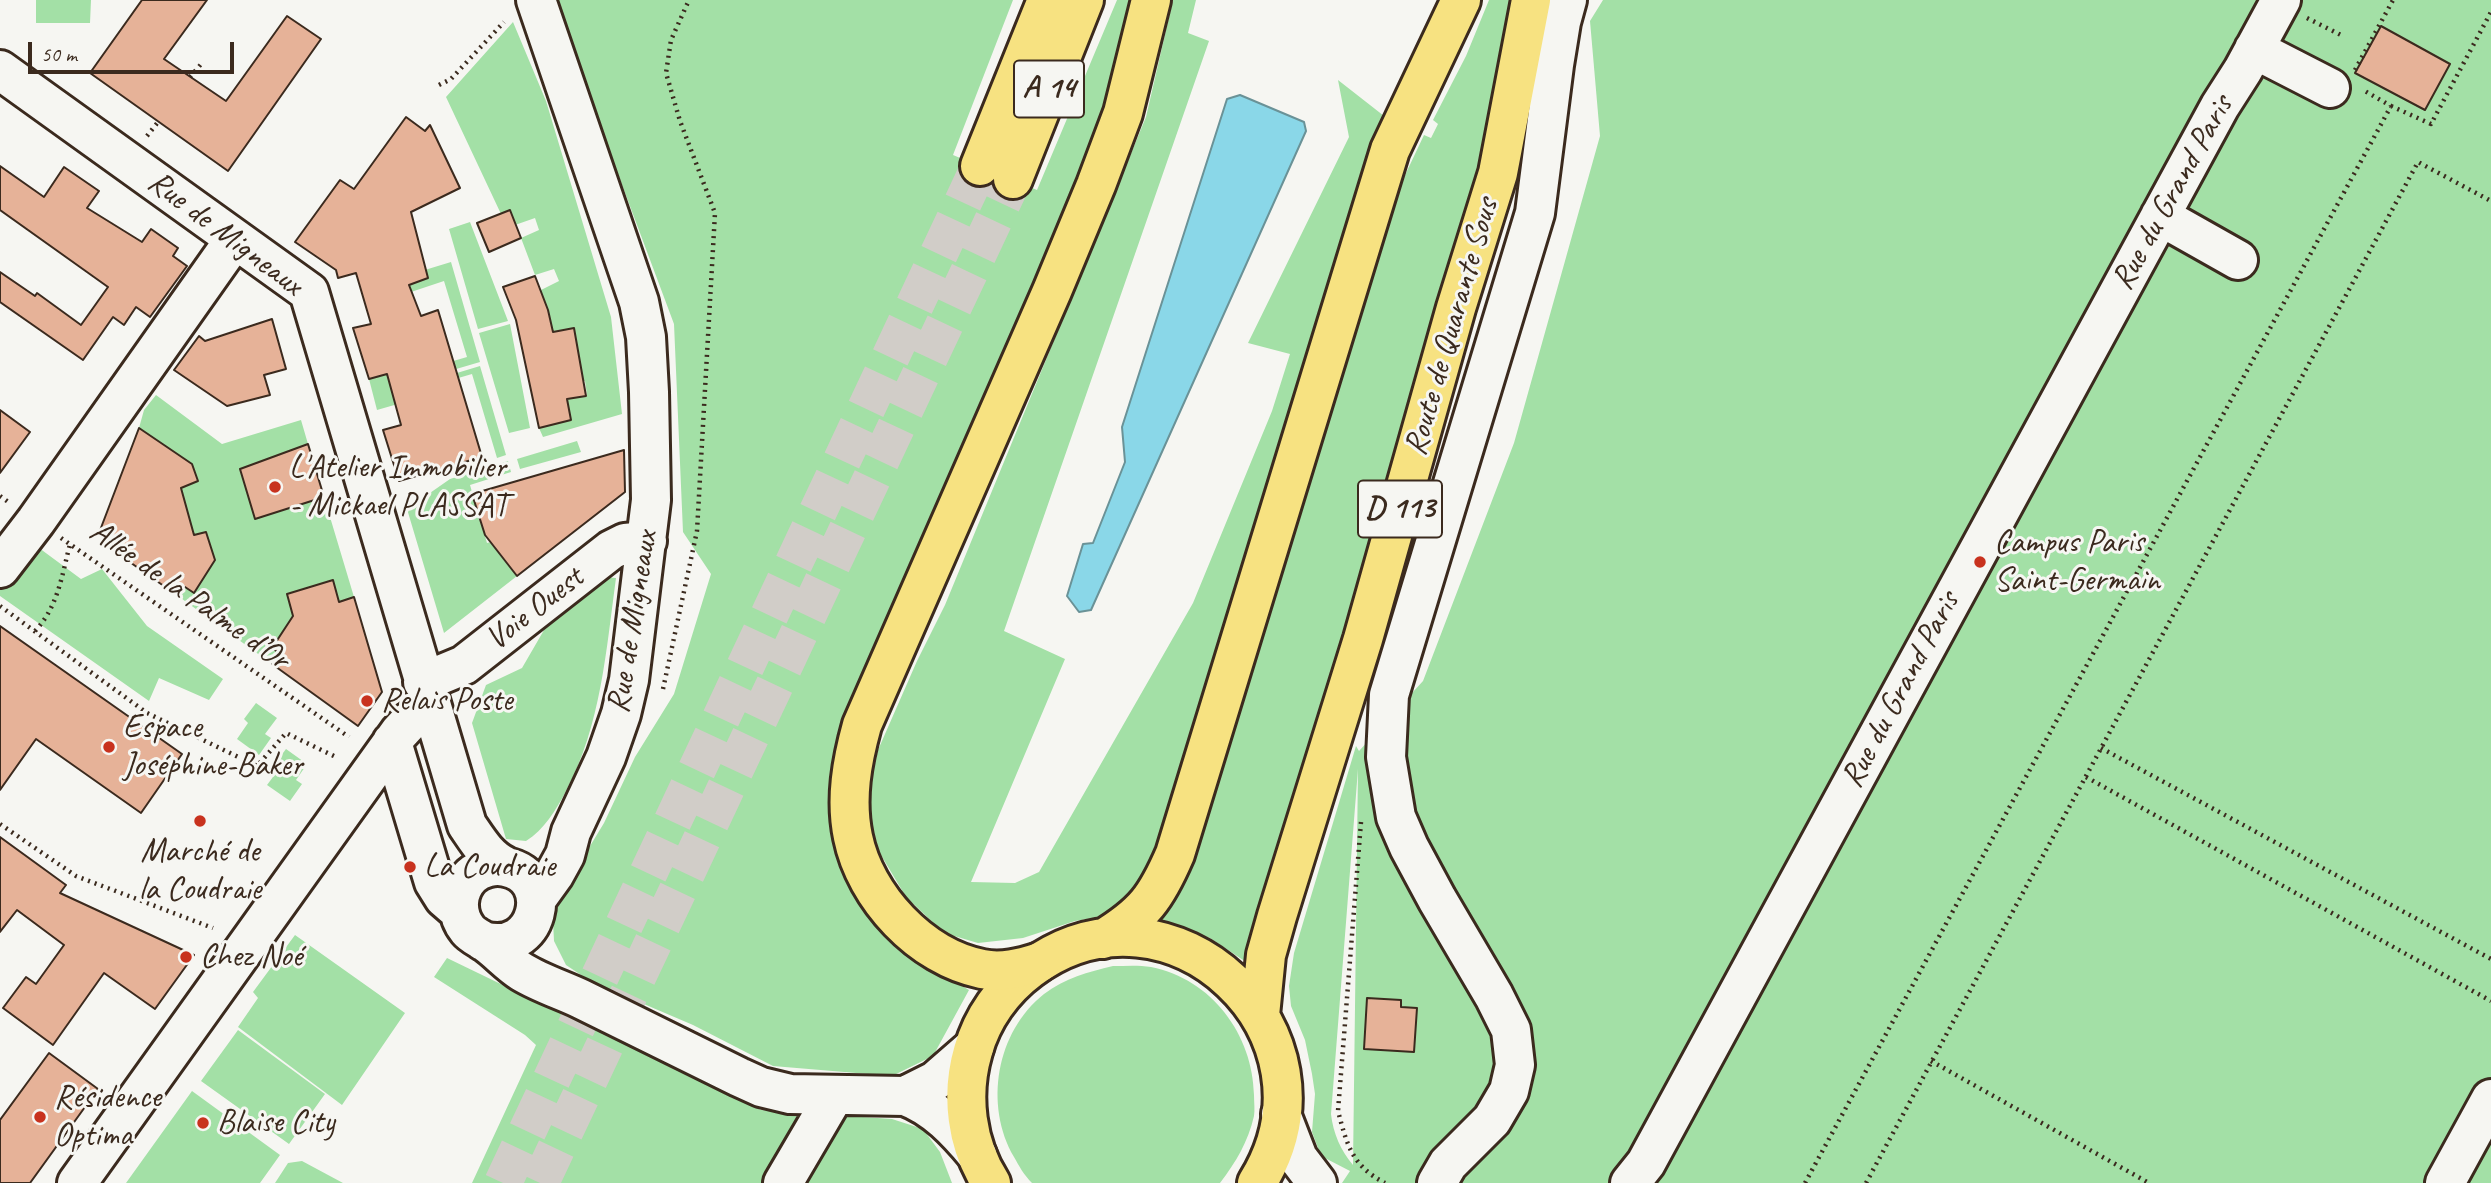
<!DOCTYPE html>
<meta charset="utf-8">
<style>
body{margin:0}
#map{position:relative;width:2491px;height:1183px;overflow:hidden;background:#f6f6f2;font-family:Caveat,sans-serif}
canvas{display:block}
.scale{position:absolute;left:28px;top:42px;width:206px;height:32px;box-sizing:border-box;border:4px solid #3b2a1e;border-top:0;padding-left:9px;font-size:21px;line-height:24px;white-space:nowrap;color:#3b2a1e;-webkit-text-stroke:5px #f6f6f2;paint-order:stroke}
</style>
<div id="map">
<canvas width="2491" height="1183"></canvas>
<div class="scale">50 m</div>
</div>
<script>
const ctx = document.querySelector('canvas').getContext('2d');
ctx.lineJoin = 'round';
function fill(path, color) {
  ctx.fillStyle = color;
  ctx.fill(path, 'evenodd');
}
function strokePath(path, color, width, dash) {
  ctx.strokeStyle = color;
  ctx.lineWidth = width;
  ctx.lineCap = dash ? 'butt' : 'round';
  ctx.setLineDash(dash || []);
  ctx.stroke(path);
}
function write(font, color, halo, rows, align = 'center') {
  ctx.font = font + ' Caveat,sans-serif';
  ctx.lineWidth = 6;
  ctx.setLineDash([]);
  ctx.textBaseline = 'middle';
  ctx.strokeStyle = halo;
  ctx.fillStyle = color;
  for (const [text, x, y, turn = 0] of rows) {
    ctx.save();
    ctx.translate(x, y);
    ctx.rotate((+turn || 0) * Math.PI / 180);
    ctx.textAlign = isNaN(turn) ? turn : align;
    if (halo) ctx.strokeText(text, 0, 0);
    ctx.fillText(text, 0, 0);
    ctx.restore();
  }
}
fill(new Path2D(`
 M36 0H91L90 23H36Z
 M553 0H1013L953 155 1037 190 1117 0H1137L1106 121 848 726 830 773 839 836 864 903 898 948 969 990 933 1056 892 1076 773 1066 693 1025 590 981 566 965 554 941 553 921 556 902 604 823 635 757 674 694 711 574 683 532 674 324Z
 M1173 0H1196L1188 33 1209 41 1004 631 1065 659 971 882 1015 883 1039 872 1193 603 1272 411 1290 354 1248 343 1349 137 1338 80 1393 123 1148 882 1111 915 1075 921 1023 938 978 943 944 933 906 897 875 845 867 798 878 750 917 661 945 605 1146 117Z
 M1489 0H1511L1504 27 1483 178 1246 962 1210 938 1158 921 1184 880 1398 190 1424 135 1431 138 1438 124 1433 120 1466 56Z
 M1603 0H2491V1183H1342L1350 1171 1321 1156 1312 1132 1315 1094 1312 1074 1305 1040 1291 1006 1289 986 1294 953 1356 746 1359 751 1423 681 1514 443 1600 136 1590 21ZM1358 769 1353 1165C1341 1151 1333 1133 1331 1114Z
 M513 22 546 101 611 317 622 414 543 437 539 428 571 420 567 399 587 395 585 381 564 385 573 328 553 332 541 290 559 281 554 269 535 275 521 238 539 230 535 218 515 225 501 214 446 97Z
 M470 222 508 321 478 329 449 229Z
 M451 262 480 362 446 372 447 376 480 366 506 455 497 458 472 374 448 381 450 389 377 410 369 379 441 358 443 364 467 357 444 281 396 297 392 280Z
 M510 324 530 428 509 433 479 333Z
 M156 395 222 444 301 420 308 444 240 469 324 497 354 597 293 616 273 648 279 653 272 664 178 596 185 587 194 593 215 560 206 532 192 535 181 488 198 481 192 464 139 428 144 410Z
 M577 441 581 452 520 469 517 459Z
 M508 461 511 472 470 485 487 543 507 538 511 544 499 554 517 576 444 633 407 509 450 479Z
 M31 542 81 579 102 569 147 626 223 679 209 700 159 678 149 701 0 596V588Z
 M604 577 616 578C606 651 601 725 566 791 556 810 544 830 526 841L506 839 472 723 486 685 522 668 551 618Z
 M256 703 277 718 265 734 271 738 259 755 237 739 248 723 244 719Z
 M286 749 307 764 296 780 302 784 290 801 267 785 279 769 274 765Z
 M295 935 405 1013 342 1105 238 1027 258 998 253 992Z
 M447 958 761 1110 892 1119 923 1129 940 1152 952 1183H472L536 1045 525 1035 434 977Z
 M1113 966C1126 966 1139 965 1151 967 1212 979 1253 1035 1254 1095 1254 1102 1255 1110 1254 1116 1248 1142 1236 1162 1220 1183H1032C1024 1175 1019 1166 1014 1157 984 1105 996 1032 1044 994 1065 978 1088 972 1113 966Z
 M238 1030 325 1094 289 1144 201 1081Z
 M192 1091 280 1155 260 1183H126Z
 M302 1161 343 1183H275L288 1163Z`), '#a3e0a6');
const water = new Path2D(`
 M1240 95 1304 122 1306 131 1091 610 1079 612 1067 596 1083 544 1093 543 1125 462 1122 427 1227 99Z`);
fill(water, '#8ad7e8');
strokePath(water, '#6a9297', 2);
const building = new Path2D(`
 M142 0H207L164 59 226 101 287 16 321 39 228 171 90 73Z
 M2381 26 2450 64 2425 110 2355 73Z
 M406 117 425 131 430 125 460 188 411 212 428 278 409 285 421 316 438 310 482 457 399 481 383 430 401 425 387 374 369 379 353 328 371 324 356 273 338 278 336 270 295 242 340 180 354 189Z
 M0 166 44 197 64 167 99 191 87 208 142 242 151 229 178 248 173 256 187 266 150 317 136 307 124 325 113 317 83 360 0 302V272L35 296 37 293 81 325 108 287 0 210Z
 M510 210 521 238 489 252 477 223Z
 M535 276 548 310 553 332 574 328 586 396 567 399 571 420 539 428 516 320 503 287Z
 M272 319 286 369 264 375 270 395 227 406 174 370 199 336 205 341Z
 M0 410 30 432 0 473Z
 M139 428 192 464 198 481 181 488 194 535 206 532 215 560 194 593 185 587 178 596 107 546 109 541 99 533Z
 M308 444 324 497 255 519 240 469Z
 M624 450 625 492 517 576 485 535 472 494Z
 M333 580 339 602 354 597 382 692 358 726 272 664 279 653 272 648 293 616 287 594Z
 M0 626 182 754 141 813 36 739 0 790Z
 M0 837 66 885 60 893 194 955 155 1009 104 973 53 1045 3 1008 26 977 36 984 64 945 17 910 0 932Z
 M1367 998 1401 1000V1007L1417 1008 1414 1052 1364 1049Z
 M49 1053 98 1089 30 1183H0V1120Z`);
fill(building, '#e6b298');
strokePath(building, '#3b2a1e', 2);
strokePath(new Path2D(`
 M503 1183 980 166
 M540 1183 1013 179`), '#d1cdc8', 38, [38, 19]);
const minor = new Path2D(`
 M2254 49 2330 88
 M0 70 309 292 467 825C478 841 487 857 505 866
 M2160 216 2238 260
 M0 568 36 521 235 239
 M423 682 464 665 611 550 625 543 647 541
 M392 742 434 882 444 898 459 911
 M536 900 554 875 565 855 571 832 606 757 621 714 629 680 651 500 649 392 646 337 639 302 536 0
 M483 941C539 957 557 877 506 867 494 864 480 868 471 876 456 891 455 914 468 930 472 935 479 938 485 942 498 951 509 964 522 972 540 983 562 990 581 999 633 1025 686 1051 739 1077L761 1087 790 1094 905 1096 935 1081 974 1047
 M905 1096C935 1107 957 1131 977 1155
 M1281 1114 1298 1158 1317 1183
 M77 1183 399 733 411 720 431 709
 M783 1183 834 1096
 M1437 1183 1448 1164 1492 1120 1509 1091 1515 1065 1511 1030 1494 996 1437 899 1409 847 1396 817 1386 757 1389 695 1535 213 1554 65 1561 22 1567 0
 M1630 1183 1646 1163 2220 106 2243 70 2281 0
 M2445 1183 2491 1099`);
const major = new Path2D(`
 M1103 939C1144 914 1156 898 1175 854L1390 150 1461 0
 M1260 1015 1266 955 1277 916 1363 639 1456 308 1498 173 1531 0
 M991 1183C966 1144 960 1095 973 1051 982 1018 1003 989 1030 969 1171 865 1350 1034 1257 1183`);
const highway = new Path2D(`
 M980 166 1047 0
 M1013 179 1084 0
 M1040 962C1021 968 1002 973 982 969 921 957 865 897 853 837 845 799 852 761 862 725L1052 291 1096 185 1123 113 1151 0`);
strokePath(minor, '#3b2a1e', 44);
strokePath(major, '#3b2a1e', 44);
strokePath(highway, '#3b2a1e', 44);
strokePath(new Path2D(`
 M2307 18 2343 36
 M2355 70 2393 0
 M190 77 202 63
 M439 85 451 79 504 22
 M2391 106 2431 124 2491 12
 M147 136 158 122
 M0 496 11 504
 M61 538 349 737
 M0 606 147 713 257 766 286 733 336 757
 M35 631C58 607 62 575 70 544
 M663 689 697 531 715 213 680 121 666 73 671 40 689 0
 M2101 748 2491 959
 M2086 777 2491 1001
 M1361 822 1338 1111C1347 1145 1352 1166 1385 1183
 M0 824 76 876 213 928
 M1931 1061 2149 1183
 M1805 1183 2391 106 2363 90
 M1866 1183 2418 162 2491 201`), '#3b2a1e', 4.5, [2, 5]);
strokePath(minor, '#f6f6f2', 38);
strokePath(major, '#f7e281', 38);
strokePath(highway, '#f7e281', 38);
for (const [x, y, r, color] of [
 [275,487,7,"#c8321e"],
 [1980,562,7,"#c8321e"],
 [367,701,7,"#c8321e"],
 [109,747,7,"#c8321e"],
 [200,821,7,"#c8321e"],
 [410,867,7,"#c8321e"],
 [186,957,7,"#c8321e"],
 [40,1117,7,"#c8321e"],
 [203,1123,7,"#c8321e"]
]) {
  const dot = new Path2D();
  dot.arc(x, y, r, 0, 2 * Math.PI);
  ctx.fillStyle = color;
  ctx.fill(dot);
  strokePath(dot, '#f6f6f2', 2.5);
}
for (const [x, y, w] of [
 [1049,89,70],
 [1400,509,84]
]) {
  const box = new Path2D();
  box.roundRect(x - w / 2, y - 28.5, w, 57, 5);
  ctx.fillStyle = '#f6f6f2';
  ctx.fill(box);
  strokePath(box, '#3b2a1e', 2);
}
write('bold 32px', '#3b2a1e', null, [
 ["A 14",1049,89],
 ["D 113",1400,509]
]);
write('33px', '#3b2a1e', '#f6f6f2', [
 ["Rue du Grand Paris",2173,193,-61],
 ["Rue de Migneaux",225,234,37],
 ["Route de Quarante Sous",1452,327,-74],
 ["Allée de la Palme d’Or",189,596,35],
 ["Voie Ouest",535,609,-38],
 ["Rue de Migneaux",633,622,-81],
 ["Rue du Grand Paris",1901,690,-62]
]);
write('33px', '#3b2a1e', '#f6f6f2', [
 ["L'Atelier Immobilier",289,468],
 ["- Mickael PLASSAT",289,506],
 ["Campus Paris",1994,543],
 ["Saint-Germain",1994,581],
 ["Relais Poste",381,701],
 ["Espace",123,728],
 ["Joséphine-Baker",123,766],
 ["Marché de",200,852,"center"],
 ["la Coudraie",200,890,"center"],
 ["La Coudraie",424,867],
 ["Chez Noé",200,957],
 ["Résidence",54,1098],
 ["Optima",54,1136],
 ["Blaise City",217,1123]
], 'left');
</script>
